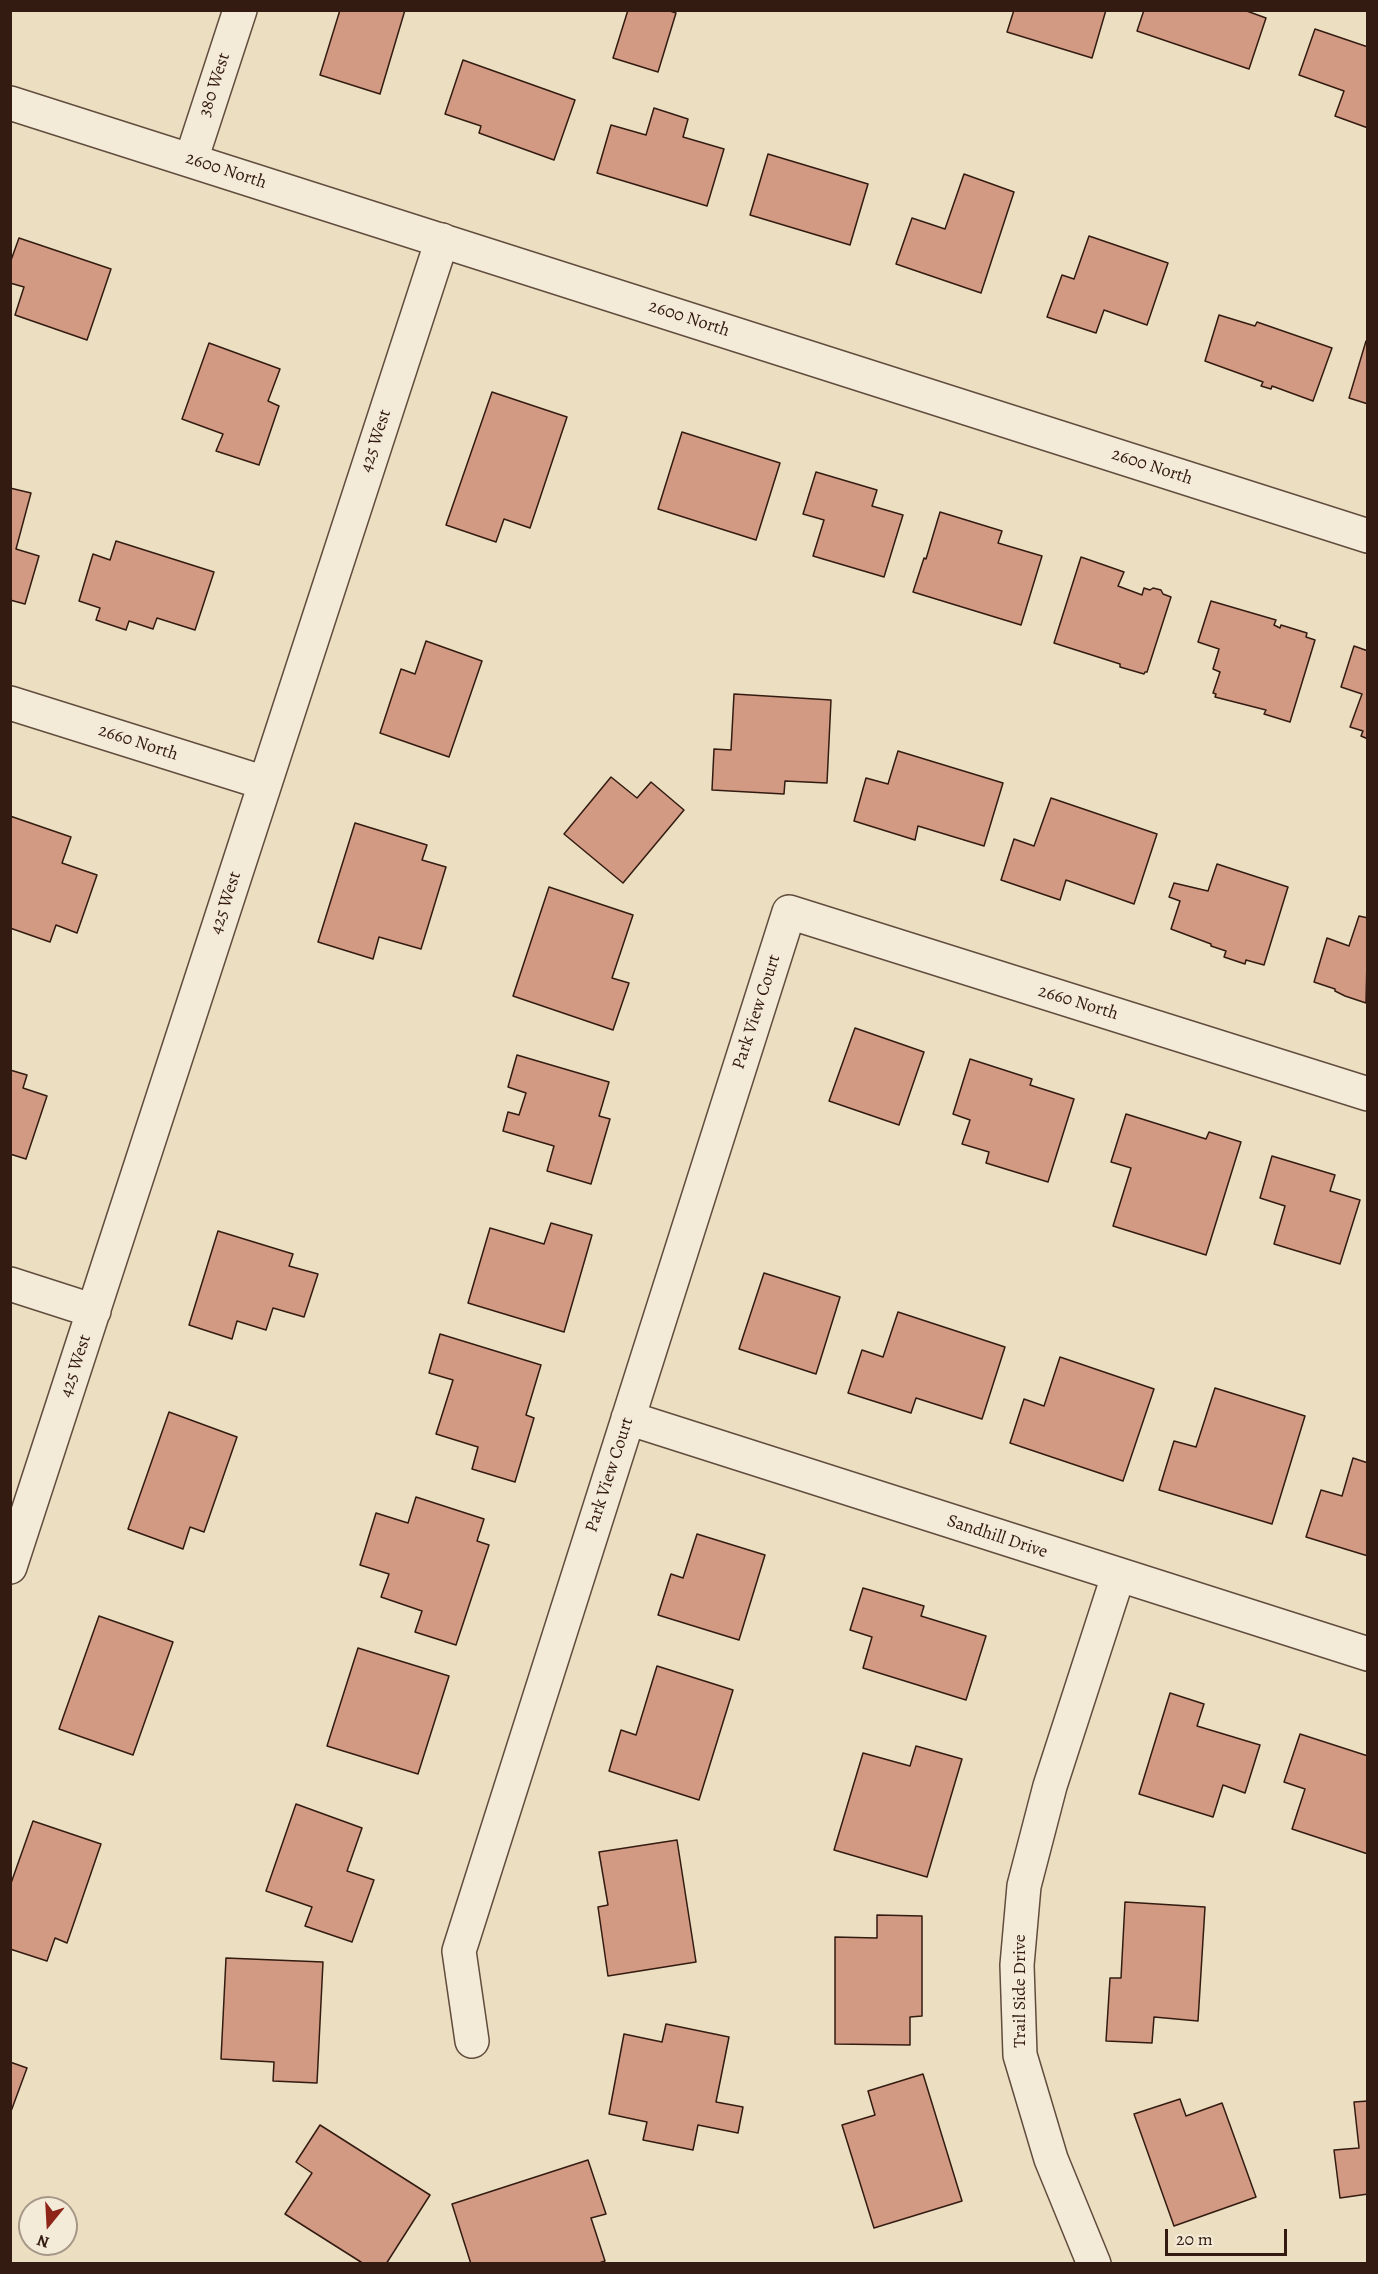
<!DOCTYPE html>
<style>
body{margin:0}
#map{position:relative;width:1378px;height:2274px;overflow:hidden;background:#ecdfc1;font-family:Alegreya,serif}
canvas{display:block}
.frame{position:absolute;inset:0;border:12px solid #331b11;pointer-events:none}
.north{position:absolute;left:18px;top:2196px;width:60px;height:60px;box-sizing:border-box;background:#f3ead7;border:2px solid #a69788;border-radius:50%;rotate:198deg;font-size:16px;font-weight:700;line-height:24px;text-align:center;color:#331b11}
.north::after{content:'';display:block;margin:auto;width:21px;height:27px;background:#8f2418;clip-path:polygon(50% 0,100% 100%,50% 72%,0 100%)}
.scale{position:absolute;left:1165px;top:2229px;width:122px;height:27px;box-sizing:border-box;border:3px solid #331b11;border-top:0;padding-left:8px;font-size:18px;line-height:21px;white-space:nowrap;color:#331b11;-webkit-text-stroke:4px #f3ead7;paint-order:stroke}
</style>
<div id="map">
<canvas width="1378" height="2274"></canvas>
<div class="frame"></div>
<div class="north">N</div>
<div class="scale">20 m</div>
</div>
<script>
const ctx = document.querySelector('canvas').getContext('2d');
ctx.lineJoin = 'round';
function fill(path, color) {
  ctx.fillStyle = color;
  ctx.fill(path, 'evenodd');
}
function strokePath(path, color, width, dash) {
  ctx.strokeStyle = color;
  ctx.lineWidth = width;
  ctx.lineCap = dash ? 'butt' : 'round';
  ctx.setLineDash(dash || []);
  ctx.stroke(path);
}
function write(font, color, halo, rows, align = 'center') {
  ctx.font = font + ' Alegreya,serif';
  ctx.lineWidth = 4.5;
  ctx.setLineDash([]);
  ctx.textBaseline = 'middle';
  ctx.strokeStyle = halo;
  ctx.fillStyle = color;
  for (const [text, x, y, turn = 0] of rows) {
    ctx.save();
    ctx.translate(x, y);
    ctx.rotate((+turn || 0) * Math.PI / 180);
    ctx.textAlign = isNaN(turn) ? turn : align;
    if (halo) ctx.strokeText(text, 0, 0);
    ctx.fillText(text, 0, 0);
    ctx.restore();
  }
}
const building = new Path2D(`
 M340 10H405L380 94 320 75Z
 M628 10H667L676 13 658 72 613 58Z
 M1014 10H1106L1092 58 1007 32Z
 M1144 10H1244L1266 18 1249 69 1137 31Z
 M1315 29 1368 47V128L1335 116 1344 91 1299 75Z
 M463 60 575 100 554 160 479 133 481 126 445 114Z
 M654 108 688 119 683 137 724 149 707 206 597 173 611 125 646 135Z
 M768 154 868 184 850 245 750 215Z
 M964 174 1014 192 981 293 896 264 912 218 945 229Z
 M1089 236 1168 263 1147 325 1104 310 1096 333 1047 317 1062 275 1074 279Z
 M19 238 111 269 87 340 15 315 24 287 10 283V263Z
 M1219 315 1255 326 1257 322 1332 348 1313 401 1272 386 1271 389 1261 386 1263 382 1205 361Z
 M1366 341H1368V404L1349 398Z
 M209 343 280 369 268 401 279 406 259 465 216 451 223 434 182 419Z
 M492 392 567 417 530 528 504 519 496 542 446 525Z
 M682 432 780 463 756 540 658 509Z
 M816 472 877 490 872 506 903 515 884 577 813 556 824 520 803 514Z
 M10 488 31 493 16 549 39 556 25 604 10 600Z
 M940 512 1002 531 998 543 1042 556 1021 625 913 592 924 558 926 559Z
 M116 541 214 572 195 630 157 618 153 629 129 621 126 630 96 620 100 608 79 601 93 554 110 560Z
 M1081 557 1124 572 1118 586 1142 595 1144 588 1150 590 1153 588 1161 590 1163 594 1171 597 1147 672H1145L1144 674 1120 667V664L1054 643Z
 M1211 601 1276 620 1274 625 1280 628 1281 625 1307 633 1306 637 1315 640 1290 722 1264 714 1266 710 1215 697 1216 694 1213 693 1220 672 1213 669 1219 649 1198 642Z
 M426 641 482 661 449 757 380 733 401 669 415 674Z
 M1354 646 1368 651V739L1361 736 1363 731 1350 727 1362 694 1341 687Z
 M734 694 831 700 827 783 785 781 784 794 712 790 714 749 731 750Z
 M898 751 1003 783 984 846 918 826 915 840 854 821 866 778 888 784Z
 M611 777 637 798 651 782 684 810 623 883 564 834Z
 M1051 798 1157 834 1134 904 1066 880 1060 900 1001 880 1014 839 1034 846Z
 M10 816 71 837 62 863 97 875 77 933 56 925 50 942 10 928Z
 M355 823 427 845 422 860 446 867 421 949 379 937 373 959 318 942Z
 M1217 864 1288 887 1264 965 1246 960 1245 964 1224 957 1226 951 1211 946V944L1171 929 1180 901 1169 897 1174 883 1208 891Z
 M549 887 633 915 612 978 629 983 613 1030 513 996Z
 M1359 916 1368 918 1366 1003 1345 996 1335 991V989L1314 982 1327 938 1349 946Z
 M855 1028 924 1052 899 1125 829 1101Z
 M517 1055 609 1082 599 1116 610 1119 591 1184 547 1171 554 1146 503 1131 508 1112 519 1115 526 1093 508 1087Z
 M970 1059 1032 1079 1030 1085 1074 1099 1048 1182 986 1163 989 1152 962 1144 970 1120 953 1114Z
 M10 1070 27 1075 23 1088 47 1096 26 1159 10 1154Z
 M1126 1114 1206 1139 1209 1132 1241 1142 1206 1255 1113 1226 1131 1168 1111 1162Z
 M1272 1156 1335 1175 1330 1191 1360 1200 1340 1264 1274 1244 1285 1206 1260 1198Z
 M551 1223 592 1235 564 1332 468 1303 490 1228 544 1244Z
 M218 1231 293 1254 289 1266 318 1274 304 1317 273 1308 266 1330 237 1321 232 1339 189 1325Z
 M764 1273 840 1297 816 1374 739 1349Z
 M898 1312 1005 1347 982 1419 916 1398 911 1413 848 1393 862 1350 883 1357Z
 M440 1334 541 1365 526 1415 534 1418 515 1482 472 1469 478 1447 436 1434 453 1380 429 1373Z
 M1060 1357 1154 1389 1123 1481 1010 1443 1024 1399 1044 1406Z
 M1215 1388 1305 1416 1272 1524 1159 1490 1174 1441 1196 1447Z
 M169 1412 237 1437 204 1532 190 1527 183 1549 128 1529Z
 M1353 1458 1368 1463V1556L1306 1537 1321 1490 1342 1496Z
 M416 1497 484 1519 477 1541 489 1545 456 1645 415 1632 422 1611 381 1597 389 1574 360 1565 376 1513 408 1523Z
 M697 1534 765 1555 739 1640 658 1615 671 1574 683 1578Z
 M863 1588 924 1606 921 1616 986 1636 966 1700 863 1668 872 1637 850 1630Z
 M99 1616 173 1642 133 1755 59 1729Z
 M358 1648 449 1676 418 1774 327 1746Z
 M657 1666 733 1690 699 1800 609 1771 621 1730 636 1735Z
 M1170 1693 1204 1704 1197 1726 1260 1745 1245 1793 1223 1785 1213 1817 1139 1794Z
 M1300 1734 1368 1756V1854L1292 1829 1305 1789 1284 1782Z
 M916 1746 962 1759 927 1877 834 1850 863 1753 910 1766Z
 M296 1804 362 1828 347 1871 374 1880 352 1942 305 1926 312 1907 266 1891Z
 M33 1821 101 1844 67 1943 55 1938 47 1961 10 1949V1886Z
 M677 1840 696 1962 608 1976 598 1907 608 1905 599 1852Z
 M1125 1902 1205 1907 1198 2021 1154 2017 1152 2043 1106 2041 1110 1978H1121Z
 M877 1915 922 1916V2016L910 2017V2045L835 2044V1937L877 1938Z
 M226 1958 323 1962 317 2083 273 2081 274 2062 221 2059Z
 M666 2024 729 2037 716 2102 743 2107 738 2133 698 2125 693 2150 643 2140 647 2122 609 2114 624 2034 662 2042Z
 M10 2062 27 2068 10 2114Z
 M923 2074 962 2201 874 2228 842 2125 875 2115 868 2091Z
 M1180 2099 1186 2116 1222 2103 1256 2197 1174 2226 1134 2114Z
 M1368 2101V2194L1340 2198 1334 2150 1359 2148 1354 2102Z
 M320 2125 430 2195 386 2264H364L285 2214 312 2173 296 2162Z
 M588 2160 606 2214 591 2218 605 2261 596 2264H471L452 2204Z`);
fill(building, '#d29a83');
strokePath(building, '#331b11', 1.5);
const minor = new Path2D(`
 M191 160 240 10
 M10 703 265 783
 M10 1284 94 1311
 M628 1418 1368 1654
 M10 1567 442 240
 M472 2041 459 1951 789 912 1368 1094
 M1094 2264 1051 2159 1020 2055 1017 1965 1024 1886 1050 1786 1118 1576`);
const tertiary = new Path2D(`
 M10 103 1368 536`);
strokePath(minor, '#614c3d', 36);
strokePath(tertiary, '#614c3d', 36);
strokePath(minor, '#f3ead7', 33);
strokePath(tertiary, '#f3ead7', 33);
write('18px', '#331b11', '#f3ead7', [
 ["380 West",215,85,-72],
 ["2600 North",226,171,18],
 ["2600 North",689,319,18],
 ["425 West",376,441,-72],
 ["2600 North",1152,467,18],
 ["2660 North",138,743,18],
 ["425 West",226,903,-72],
 ["2660 North",1078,1003,17],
 ["Park View Court",757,1012,-72],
 ["425 West",76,1366,-72],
 ["Park View Court",610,1475,-72],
 ["Sandhill Drive",997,1537,18],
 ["Trail Side Drive",1021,1991,-90]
]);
</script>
